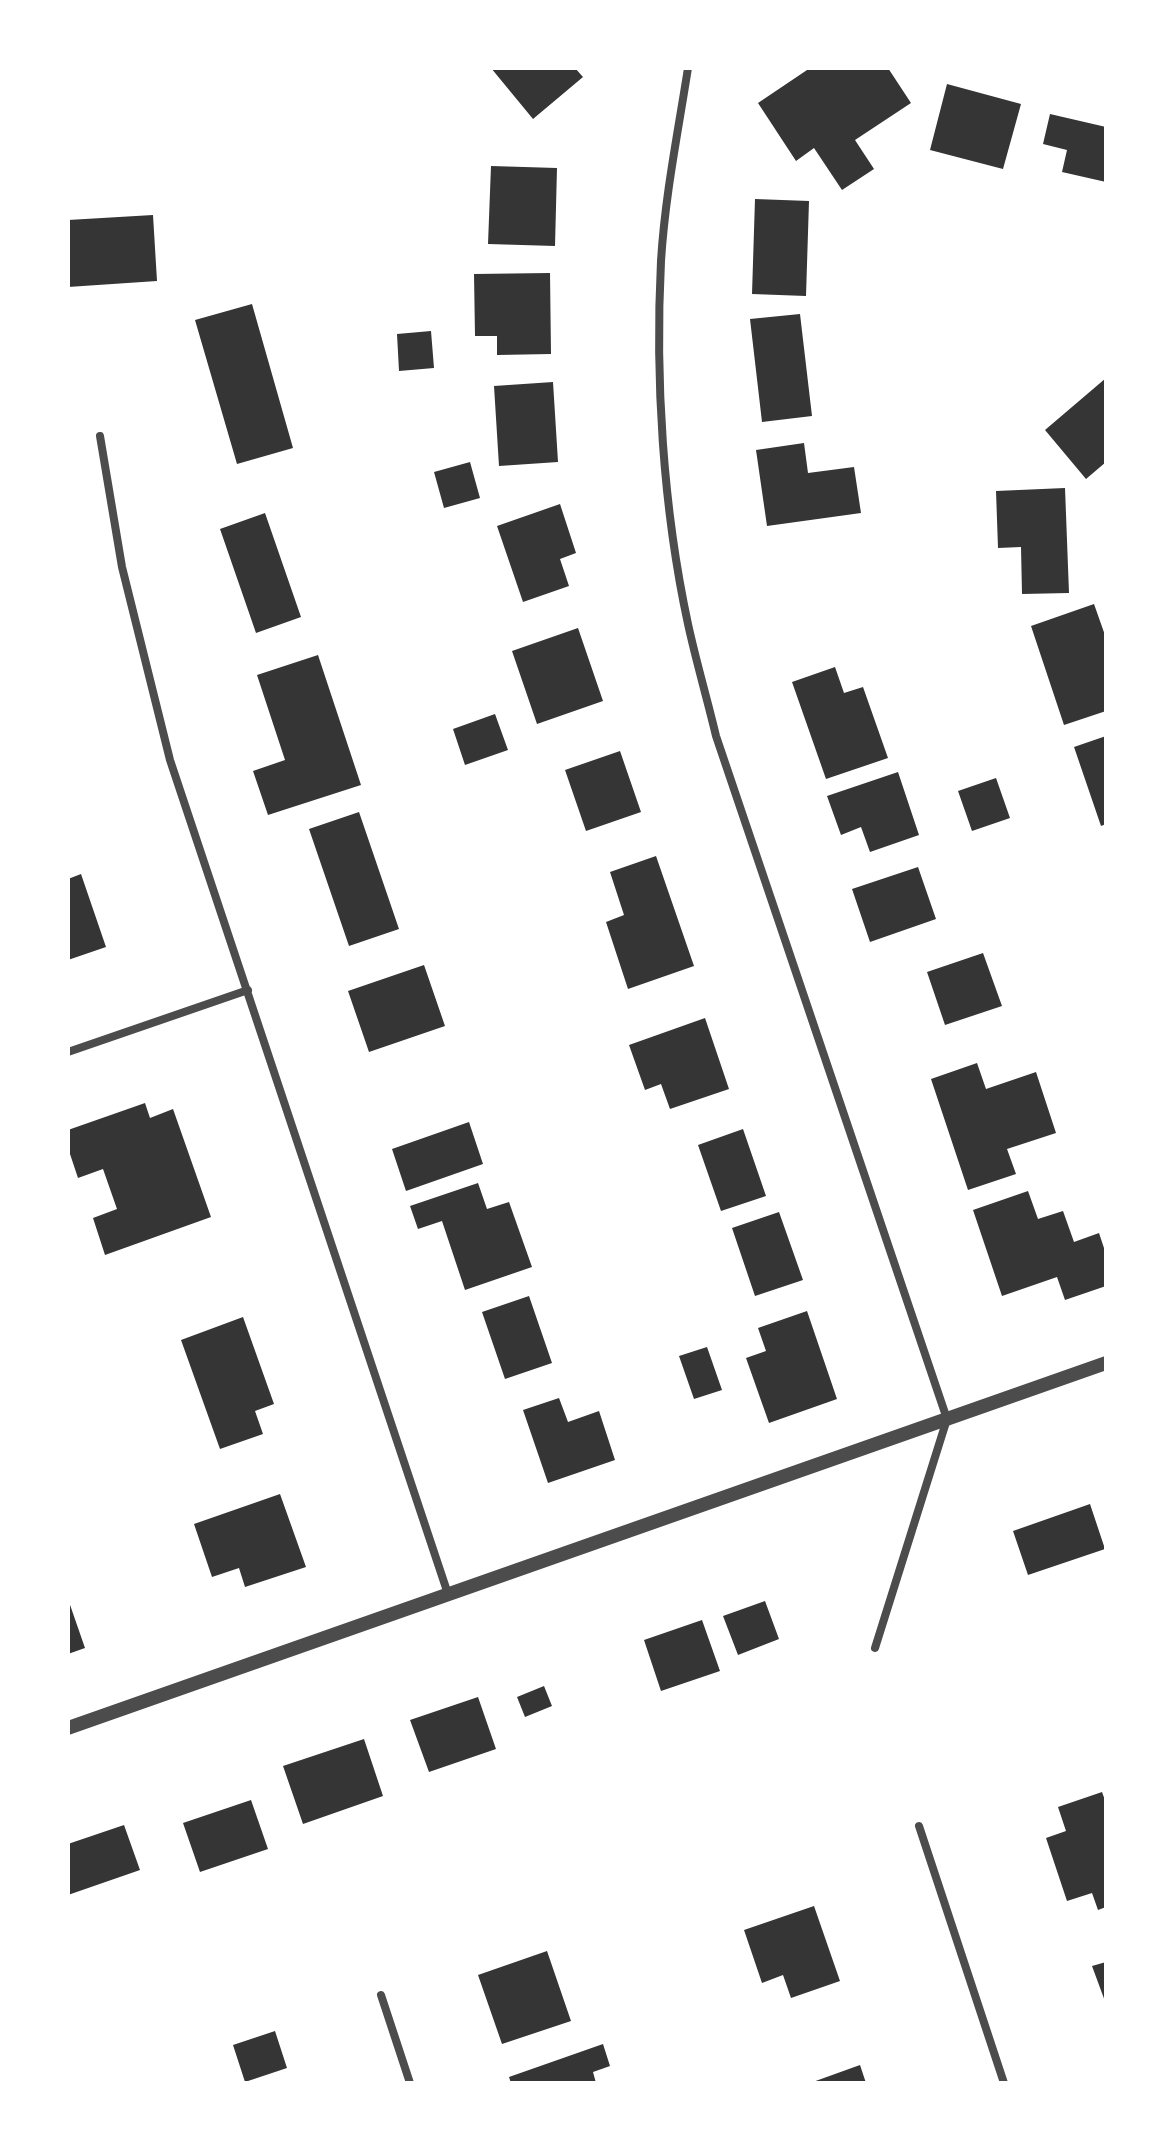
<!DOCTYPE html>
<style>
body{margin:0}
#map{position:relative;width:1174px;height:2151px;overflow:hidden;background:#fff;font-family:Mulish,sans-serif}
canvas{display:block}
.frame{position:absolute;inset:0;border:70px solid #fff;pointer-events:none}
</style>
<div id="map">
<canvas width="1174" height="2151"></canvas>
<div class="frame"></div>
</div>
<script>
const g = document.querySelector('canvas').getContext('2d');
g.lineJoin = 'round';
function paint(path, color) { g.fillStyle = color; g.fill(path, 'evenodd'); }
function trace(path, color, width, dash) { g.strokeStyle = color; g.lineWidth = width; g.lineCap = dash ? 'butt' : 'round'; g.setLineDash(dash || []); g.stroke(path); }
paint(new Path2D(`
 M491,68H575L583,77L533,119Z
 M810,68H888L911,103L855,140L874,169L842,190L814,148L796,161L758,103Z
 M947,84L1021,104L1003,169L930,150Z
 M1050,114L1106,127V182L1062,172L1067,150L1043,144Z
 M491,166L557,168L555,246L488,244Z
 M755,199L809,201L806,296L752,294Z
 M153,215L157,281L68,287V220Z
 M550,273L551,354L497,355V336H475L474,274Z
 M252,304L293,448L237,464L195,320Z
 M800,314L812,416L762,422L750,319Z
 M431,331L434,368L399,371L397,334Z
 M1106,378V462L1086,479L1045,430Z
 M553,382L558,462L499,466L494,386Z
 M804,443L808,473L854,467L861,513L767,526L756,450Z
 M470,462L480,498L444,508L434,472Z
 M1065,488L1069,593L1022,594L1021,547L998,548L996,491Z
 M560,504L576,553L560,559L569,586L523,602L497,526Z
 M265,513L301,617L256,633L220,529Z
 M1094,604L1106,638V711L1064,725L1031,626Z
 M578,628L603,701L537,724L512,651Z
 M318,655L361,785L268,815L253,771L285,760L257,675Z
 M835,667L844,693L863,687L888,758L826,779L792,682Z
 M495,714L508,750L465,765L453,729Z
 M1106,736V824L1101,826L1074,747Z
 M620,751L641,812L586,831L565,770Z
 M898,772L919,835L870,852L861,827L841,835L827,796Z
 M996,778L1010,818L972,831L958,791Z
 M359,812L399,929L349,946L309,829Z
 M656,856L694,966L628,989L606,922L624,915L610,872Z
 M918,867L936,919L870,942L852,889Z
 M81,874L106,947L68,960V879Z
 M983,953L1002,1006L945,1025L927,972Z
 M424,965L445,1026L369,1052L348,991Z
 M705,1018L729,1089L670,1109L661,1084L645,1090L629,1045Z
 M977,1063L986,1089L1036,1072L1056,1133L1007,1149L1016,1174L968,1190L931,1079Z
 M145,1103L150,1118L173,1109L211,1217L105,1255L93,1218L117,1209L103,1169L78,1178L68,1148V1130Z
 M469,1122L483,1164L406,1191L392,1149Z
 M743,1129L766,1196L721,1211L698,1145Z
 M478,1183L487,1209L509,1202L532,1267L465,1290L442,1221L418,1229L410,1206Z
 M1028,1191L1038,1219L1063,1211L1074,1242L1099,1233L1106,1254V1286L1065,1300L1057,1277L1002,1296L973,1210Z
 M779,1212L803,1280L755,1296L732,1228Z
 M529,1296L552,1363L505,1379L482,1312Z
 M807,1311L837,1399L769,1423L746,1358L766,1351L758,1328Z
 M243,1317L274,1404L255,1411L263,1434L220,1449L181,1340Z
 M707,1347L722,1390L694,1399L679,1356Z
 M559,1398L568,1422L599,1411L615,1460L548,1483L523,1410Z
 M280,1494L306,1567L245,1587L239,1568L212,1577L194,1524Z
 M1090,1504L1105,1549L1028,1575L1013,1531Z
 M68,1599L85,1648L68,1654Z
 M765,1601L779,1639L738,1655L723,1616Z
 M702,1620L720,1671L661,1691L644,1640Z
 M544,1686L552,1706L525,1717L517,1697Z
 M478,1697L496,1749L429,1772L410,1720Z
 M364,1739L383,1796L303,1824L283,1766Z
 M1102,1792L1106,1803V1907L1098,1910L1092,1893L1067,1901L1046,1838L1066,1831L1058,1807Z
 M251,1800L268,1849L200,1872L183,1823Z
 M124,1825L140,1870L68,1895V1844Z
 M814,1906L840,1981L791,1998L783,1975L762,1983L744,1930Z
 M547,1951L571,2021L502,2044L478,1975Z
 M1106,1962V2004L1092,1966Z
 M275,2031L287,2068L245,2082L233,2045Z
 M603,2044L610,2066L593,2072L596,2083H511L509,2077Z
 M860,2065L866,2083H810Z`), '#353535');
trace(new Path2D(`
 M688,68C678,132 665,196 661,261C655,378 663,508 688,624C696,661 707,698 716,736L947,1419L875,1648
 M100,436L122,567L170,760L448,1594
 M68,1052L248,990
 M919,1826L1004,2083
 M381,1995L410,2083`), '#4c4c4c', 8);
trace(new Path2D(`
 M68,1728L1106,1363`), '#4c4c4c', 14);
</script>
